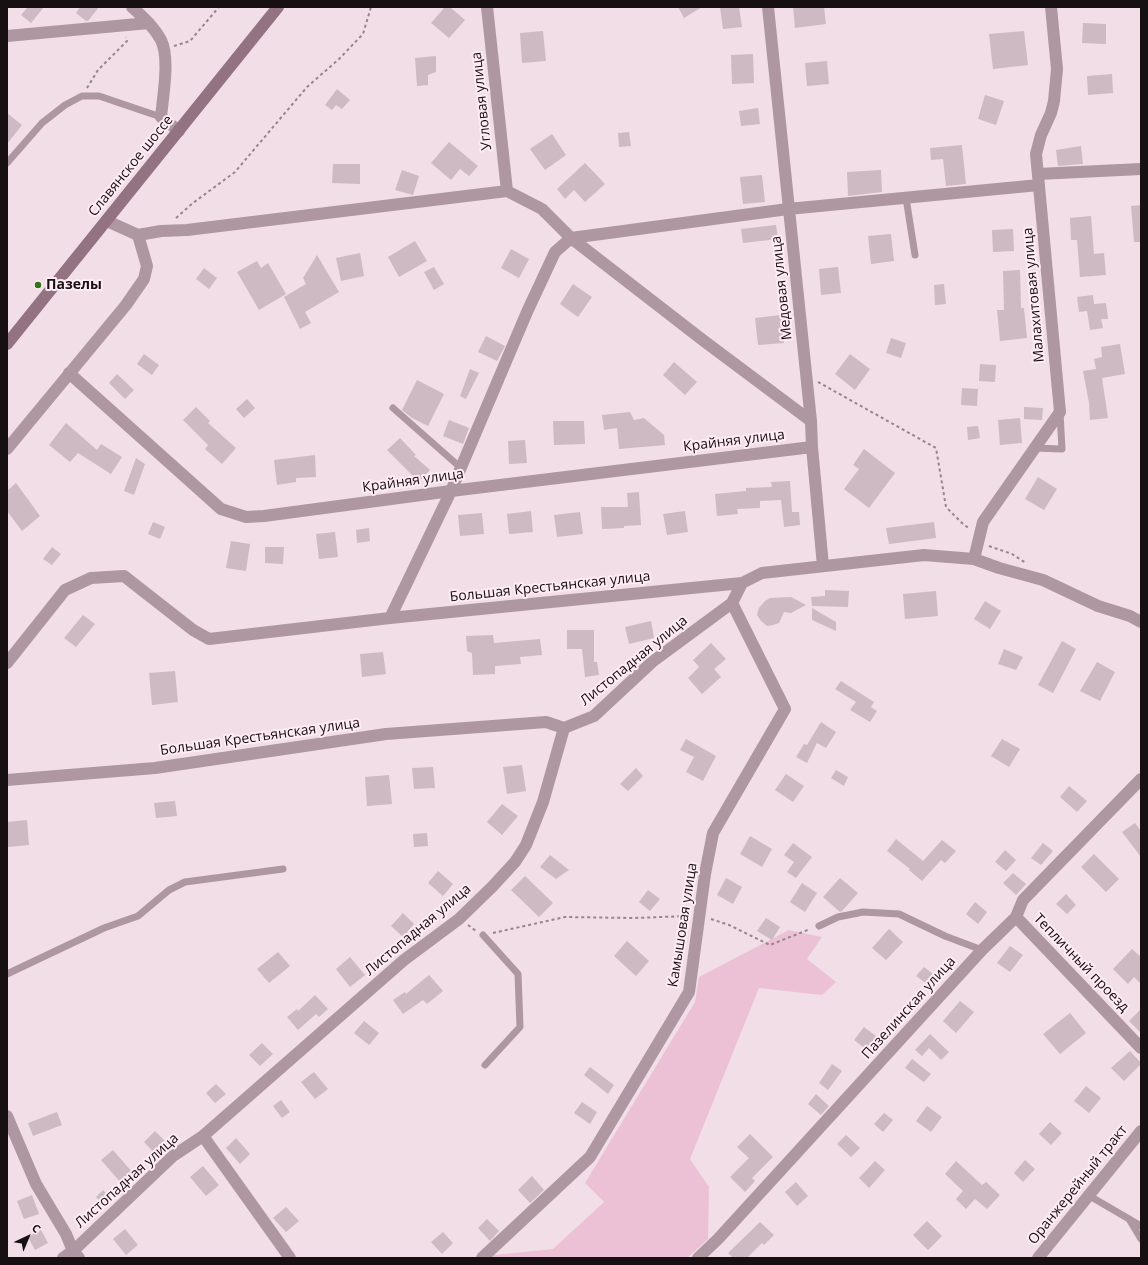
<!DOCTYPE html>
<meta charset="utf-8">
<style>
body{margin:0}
#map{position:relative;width:1148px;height:1265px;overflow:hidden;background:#f1dee6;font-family:"Open Sans",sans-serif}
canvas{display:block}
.frame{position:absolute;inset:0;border:8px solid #171013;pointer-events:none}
.north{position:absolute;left:8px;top:1217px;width:40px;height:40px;-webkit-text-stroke:3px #ffebf4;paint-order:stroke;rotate:44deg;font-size:11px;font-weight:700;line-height:16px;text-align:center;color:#171013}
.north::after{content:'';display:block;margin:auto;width:14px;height:18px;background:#171013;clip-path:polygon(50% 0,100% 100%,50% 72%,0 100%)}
</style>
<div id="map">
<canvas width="1148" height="1265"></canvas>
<div class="frame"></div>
<div class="north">С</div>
</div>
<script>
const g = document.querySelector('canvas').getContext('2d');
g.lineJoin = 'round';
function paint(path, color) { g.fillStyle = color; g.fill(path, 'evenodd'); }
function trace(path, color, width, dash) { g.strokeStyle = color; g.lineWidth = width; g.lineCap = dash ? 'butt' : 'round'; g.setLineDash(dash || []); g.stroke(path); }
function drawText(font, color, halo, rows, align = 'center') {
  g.font = font + ' "Open Sans",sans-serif'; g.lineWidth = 4; g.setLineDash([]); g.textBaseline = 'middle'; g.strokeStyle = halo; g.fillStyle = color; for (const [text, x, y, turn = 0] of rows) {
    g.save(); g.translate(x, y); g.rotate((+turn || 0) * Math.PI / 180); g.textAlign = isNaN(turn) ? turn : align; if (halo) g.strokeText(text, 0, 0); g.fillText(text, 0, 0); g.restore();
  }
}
paint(new Path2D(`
 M789,930L822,937L807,959L836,982L822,995L759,988L690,1159L709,1187L708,1239L687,1258H491L494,1255L553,1249L604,1202L585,1183L695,1002L699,977Z`), '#ecc1d5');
paint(new Path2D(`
 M28,7H44L31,23L21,15Z
 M80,7H99L88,21H86L76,13Z
 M445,7H450L465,20L449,38L431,23Z
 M678,7H702L684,18Z
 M720,7H739L742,27L723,29Z
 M793,7H824L826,24L795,28Z
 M1083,23L1106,24V44L1082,43Z
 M543,31L546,61L522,63L520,33Z
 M1024,31L1028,65L993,69L989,34Z
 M753,54L754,83L732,84L731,55Z
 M436,56V72L428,75V85L417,86L415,58Z
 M827,61L829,84L807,86L805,63Z
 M1112,74L1113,93L1088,95L1087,76Z
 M337,89L350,100L342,109L336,105L332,110L325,105Z
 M985,95L1004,101L996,125L978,119Z
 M758,108L760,124L741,126L739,111Z
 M7,113L22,125L7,144Z
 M629,132L631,146L619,147L618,133Z
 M552,134L566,155L545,170L530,149Z
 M449,142L478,166L469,176L460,169L451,180L431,163Z
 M962,145L966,184L946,186L943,159L931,160L930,148Z
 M1081,146L1083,164L1058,166L1056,150Z
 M585,163L605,184L585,202L574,190L565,199L557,189Z
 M333,164H360V184L332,183Z
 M402,170L419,176L413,195L395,190Z
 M881,170L882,192L848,196L847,172Z
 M762,175L765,202L743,204L740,177Z
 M1141,205V242H1134L1131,206Z
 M1091,216L1094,254L1104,253L1106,275L1080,277L1077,240H1071L1070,218Z
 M776,225L778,239L743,243L741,229Z
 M1013,229L1014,251L993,252L992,230Z
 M891,234L894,261L871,264L868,236Z
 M415,241L427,261L399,277L388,257Z
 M511,249L529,259L519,278L501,268Z
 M360,253L364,276L341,281L336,258Z
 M317,255L339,292L305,312L311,323L300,329L284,297L306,284L303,278Z
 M257,261L261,268L268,263L286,294L259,310L237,272Z
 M434,267L444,284L434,290L424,272Z
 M838,267L841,293L821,295L819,269Z
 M204,268L217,278L209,289L196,279Z
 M1020,270L1021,308H1024L1027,338L1000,341L997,310H1004L1003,271Z
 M573,284L592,297L578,317L560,304Z
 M944,284L946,304L935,305L934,285Z
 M1093,295L1094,304L1106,303L1108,319H1101L1103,328L1090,330L1087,311L1079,312L1077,297Z
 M781,315L784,343L758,345L755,318Z
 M486,336L505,346L497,361L478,352Z
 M891,338L906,343L901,358L886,353Z
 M1120,344L1125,374L1102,378L1108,418L1090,420L1089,403L1083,371L1096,369L1094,359L1102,357L1101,347Z
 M144,354L159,365L152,375L137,364Z
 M850,354L870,369L855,390L835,374Z
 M674,362L697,382L685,395L663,375Z
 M980,364L996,365L995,382L979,381Z
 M470,369L479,373L466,399L460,396Z
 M117,374L134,390L125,399L109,383Z
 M417,380L444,394L428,426L412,418L402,410Z
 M962,388L978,389L977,406L961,405Z
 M247,399L255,408L244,418L236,409Z
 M196,407L210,421L208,423L236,448L222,464L205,449L208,445L183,420Z
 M1024,407L1043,408L1042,420L1024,419Z
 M630,412L634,420L644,418L664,435L665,445L619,449L617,428L604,430L602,415Z
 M1020,418L1022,443L1000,445L998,420Z
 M449,420L469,428L463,444L443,436Z
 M553,421H584L585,444L554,445Z
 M66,423L97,450L101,444L122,457L111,474L78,453L70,462L49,445Z
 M978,426L980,438L968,440L967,427Z
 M400,438L416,455L414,456L430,470L419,482L387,450Z
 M525,440L527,463L509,464L508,441Z
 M864,449L895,473L869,508L844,489L859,469L853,465Z
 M315,455L316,477L296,478V482L277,485L274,460Z
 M136,458L145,464L134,495L124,491Z
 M1038,477L1057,489L1044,510L1025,499Z
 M790,481L792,512H799L800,525L784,527L781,500L760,501V508L737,509L738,514L717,516L715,494L746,491V488L772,487L771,482Z
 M16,483L40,516L22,531L7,511V491Z
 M639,492L641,525L624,526V528L602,529L601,507H628L627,493Z
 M531,511L533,532L509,534L507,514Z
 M685,511L688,532L667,535L663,514Z
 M580,512L583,534L557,537L554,515Z
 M482,513L484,534L460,536L458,515Z
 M153,522L165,527L160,539L148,534Z
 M934,522L936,538L889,544L886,528Z
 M369,528L370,541L357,543L356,530Z
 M335,532L338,557L319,559L316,534Z
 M231,541L250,544L246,571L226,568Z
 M52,547L61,554L52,565L43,559Z
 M265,547H284L283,564L265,563Z
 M825,590L849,591L848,607L812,606L811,597L825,596Z
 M936,591L938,616L905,619L903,594Z
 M791,597L806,605L791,613L784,612L779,623L773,625L767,626L761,621L757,615L759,608L765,601L770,598Z
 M985,601L1001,611L990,629L974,619Z
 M812,608L836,622V631L812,620Z
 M83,615L95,624L76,647L64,638Z
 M651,621L654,638L629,644L625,627Z
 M567,630H594V662H597L599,675L585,677L582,649H567Z
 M493,635L494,643L540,639L542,655L520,657L521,664L495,666V674L473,675L472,653L467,651L466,636Z
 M1062,641L1076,649L1053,693L1038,685Z
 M711,643L726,659L714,669L721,677L702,694L688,678L699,667L693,660Z
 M1004,649L1023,657L1016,670L998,664Z
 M383,652L386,674L362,677L360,654Z
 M1097,662L1115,672L1100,701L1080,691Z
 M175,671L178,702L152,705L149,673Z
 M841,681L874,702L871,707L877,711L870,722L850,710L856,702L835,689Z
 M821,722L836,732L826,748L817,743L807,763L796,757L804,744L807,745Z
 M686,739L716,756L703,781L686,772L694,757L680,750Z
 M1002,739L1020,749L1009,767L991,756Z
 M522,765L526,791L507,794L503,767Z
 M433,767L435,788L414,789L412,768Z
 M636,768L643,776L628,791L620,784Z
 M836,770L848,777L844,786L831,778Z
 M786,774L804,786L793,802L775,790Z
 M389,775L392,804L367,806L365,777Z
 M1069,786L1087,801L1077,812L1060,797Z
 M175,801L177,816L156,818L154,803Z
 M502,804L518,816L502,835L487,822Z
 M27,820L29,845L8,847L7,822Z
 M1135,823L1141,831V857L1122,832Z
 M427,833L428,846L414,847L413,834Z
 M750,836L772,849L762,867L740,854Z
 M896,839L923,861L942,840L956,851L945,863L941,860L922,881L909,870L910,869L887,851Z
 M793,843L812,857L796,878L787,872L794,862L784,855Z
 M1043,843L1053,851L1041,865L1031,858Z
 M1005,850L1016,860L1006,871L995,862Z
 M1094,854L1119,879L1106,892L1081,867Z
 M550,855L569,870L556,879L540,867Z
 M438,871L453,884L443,896L428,883Z
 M1013,873L1026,884L1016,895L1003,883Z
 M525,876L553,903L539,917L511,890Z
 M726,878L742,887L733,904L717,895Z
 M840,878L858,893L842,911L840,912L823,897Z
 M802,883L817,893L805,912L790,902Z
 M648,890L660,899L650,911L639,902Z
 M1066,894L1076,905L1067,914L1056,904Z
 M975,902L987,912L978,924L966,914Z
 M403,913L414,924L403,937L391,926Z
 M766,918L780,927L772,940L757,931Z
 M889,929L903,942L886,960L872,948Z
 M627,941L649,961L636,976L614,956Z
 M1010,946L1023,955L1010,972L997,963Z
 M1132,949L1141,957V984L1134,977L1128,984L1113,969Z
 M278,952L290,966L269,983L257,969Z
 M350,957L365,975L350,987L336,969Z
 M924,967L937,977L930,986L916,976Z
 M429,975L443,991L427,1004L423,1000L403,1014L393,1000L405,992L406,994Z
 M315,995L328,1009L319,1017L316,1014L298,1030L287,1017L297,1009L298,1011Z
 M960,1001L974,1012L956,1033L943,1021Z
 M1141,1009V1033L1129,1021Z
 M1070,1013L1086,1033L1060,1054L1043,1034Z
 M364,1021L379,1033L369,1045L354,1033Z
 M864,1027L881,1040L871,1053L854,1040Z
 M930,1034L949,1052L941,1060L929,1048L922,1056L915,1050Z
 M262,1043L273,1054L260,1066L249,1055Z
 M1130,1051L1141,1063V1064L1124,1081L1111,1068Z
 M912,1059L931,1074L924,1082L905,1068Z
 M832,1064L842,1071L828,1090L819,1083Z
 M590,1067L614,1085L608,1094L584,1075Z
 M314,1072L328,1089L315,1099L301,1082Z
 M216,1084L226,1094L215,1103L206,1093Z
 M1086,1086L1101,1098L1089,1113L1074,1101Z
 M816,1094L829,1106L821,1115L808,1104Z
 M281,1100L290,1112L282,1118L273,1106Z
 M582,1102L597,1112L590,1124L574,1113Z
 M927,1106L942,1117L931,1132L916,1121Z
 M57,1112L62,1125L33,1136L28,1123Z
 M884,1113L893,1120L883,1132L874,1124Z
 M1050,1122L1062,1133L1051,1145L1039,1134Z
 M155,1131L169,1145L157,1156L144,1142Z
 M750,1134L773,1157L752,1178L755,1181L745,1192L730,1177L749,1158L737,1147Z
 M846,1135L860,1148L851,1157L837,1144Z
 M236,1138L250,1154L240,1164L226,1148Z
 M113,1150L133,1173L121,1183L101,1160Z
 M1025,1160L1035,1169L1023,1182L1014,1173Z
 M875,1161L885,1170L869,1188L859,1178Z
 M956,1161L982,1185L986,1182L1000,1195L987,1209L975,1199L966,1209L956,1199L963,1191L945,1174Z
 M203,1166L219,1185L206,1196L190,1177Z
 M532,1176L544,1190L530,1203L518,1190Z
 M796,1182L808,1196L797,1206L785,1192Z
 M103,1190L113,1201L105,1207L96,1197Z
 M32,1195L39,1214L24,1219L17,1201Z
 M286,1207L299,1221L286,1232L273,1218Z
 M487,1219L499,1231L490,1241L478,1228Z
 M927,1221L942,1236L928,1250L913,1235Z
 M760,1222L774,1235L764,1245L762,1243L747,1258H733L728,1253Z
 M125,1229L138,1245L126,1255L113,1239Z
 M41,1230L48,1243L35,1250L28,1237Z
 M443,1232L453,1243L442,1254L431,1242Z`), '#cdbac3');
trace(new Path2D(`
 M174,46L190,41L219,7
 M87,88L98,70L127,41L126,37
 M176,218L193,203L235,172L307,87L339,59L363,34L371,7
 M818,382L936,448L946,507L963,524L970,529
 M989,546L1012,554L1026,563
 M711,919L729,925L770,945L810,929
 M468,925L476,931
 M493,933L565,917L634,918L689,916`), '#94868c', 2, [3, 3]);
trace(new Path2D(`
 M7,163L42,123L65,105L82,96H99L161,117
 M906,198L915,255
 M393,408L461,468
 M1034,448L1062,449L1060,413
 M819,926L838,917L863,912L899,914L945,936L982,950
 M483,935L518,974L520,1027L485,1065
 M7,974L104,928L138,916L169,890L185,882L283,869
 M1088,1195L1141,1226
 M1129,1219L1141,1239`), '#ae97a1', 7);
trace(new Path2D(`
 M132,7C143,17 154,27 161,40C170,58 163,96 161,117L179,131
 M487,7L507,191
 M768,7L811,421L812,447L823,566
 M7,36L149,23
 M1038,174L1141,169
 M107,221L138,235L161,231L187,230L507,191L542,209L571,238L788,209L1039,185
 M69,373L221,509L246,517L264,516L451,491L812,447
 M7,449L126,305L144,279L147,266L138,235
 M974,559L983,522L1060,412L1036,154L1041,135L1051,113L1054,101L1057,69L1051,7
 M390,618L451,491L527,312L555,252L571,238L704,341L811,421
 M7,663L65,590L91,578L124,576L193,630L209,639L390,618L742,583L762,573L924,555L974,559L999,568L1043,580L1098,606L1130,616L1141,622
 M7,780L155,768L386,734L546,722L564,728
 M1016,917L1141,1048
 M7,1116L36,1184L66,1234L73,1251L79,1258
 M203,1136L290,1258
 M63,1258L73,1251L173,1156L203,1136L404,960L459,919L492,887L515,862L526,845L543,802L564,728L594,716L652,662L732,603L742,583
 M482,1258L590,1157L689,992L705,874L713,833L785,709L732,603
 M698,1258L718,1239L982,950L1016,917L1023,900L1141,779`), '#ae97a1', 12);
trace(new Path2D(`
 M1038,1258L1141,1131`), '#ae97a1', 12);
trace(new Path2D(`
 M7,344L278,7`), '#937281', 12);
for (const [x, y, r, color] of [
 [38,285,4,"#317617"]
]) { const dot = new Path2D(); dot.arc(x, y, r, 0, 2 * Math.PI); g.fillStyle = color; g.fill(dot); trace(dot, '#ffebf4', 1.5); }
drawText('14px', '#171013', '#ffebf4', [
 ["Угловая улица",482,101,-96],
 ["Славянское шоссе",131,166,-51],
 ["Медовая улица",782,288,-96],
 ["Малахитовая улица",1034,295,-95],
 ["Крайняя улица",734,441,-7],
 ["Крайняя улица",413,481,-8],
 ["Большая Крестьянская улица",550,587,-6],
 ["Листопадная улица",634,661,-39],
 ["Большая Крестьянская улица",260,737,-8],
 ["Камышовая улица",683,925,-81],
 ["Листопадная улица",418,930,-40],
 ["Тепличный проезд",1081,963,46],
 ["Пазелинская улица",909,1008,-48],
 ["Листопадная улица",127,1181,-42],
 ["Оранжерейный тракт",1078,1185,-51]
]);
drawText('bold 14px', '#171013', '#ffebf4', [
 ["Пазелы",46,285]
], 'left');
</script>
